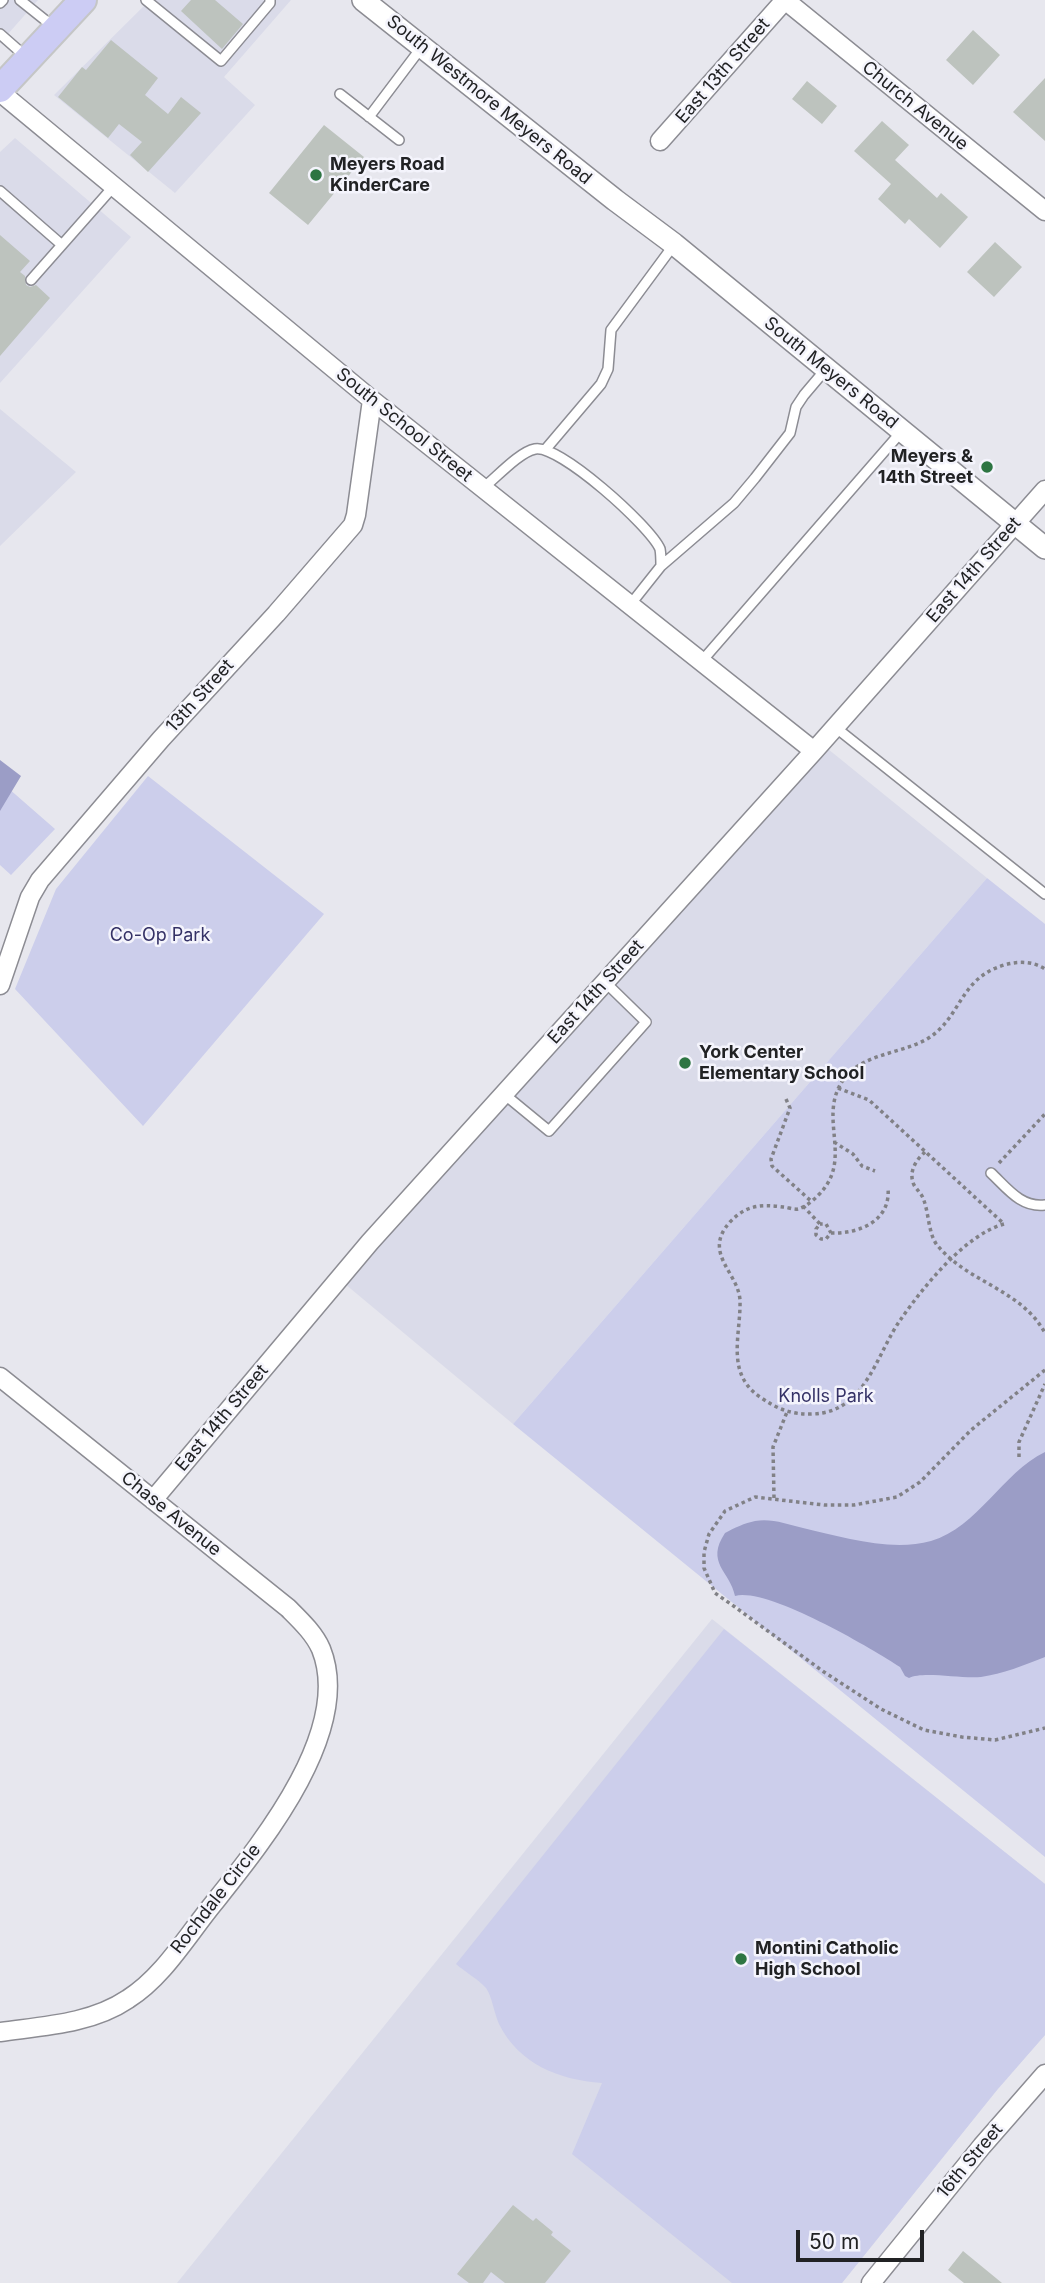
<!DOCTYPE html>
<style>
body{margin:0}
#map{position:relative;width:1045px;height:2283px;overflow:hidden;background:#e7e7ee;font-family:Inter,sans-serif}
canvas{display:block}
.scale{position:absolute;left:796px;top:2230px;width:128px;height:32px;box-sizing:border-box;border:4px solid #212224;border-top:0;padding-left:9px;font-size:21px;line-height:24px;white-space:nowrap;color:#212224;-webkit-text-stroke:5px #f4f4fc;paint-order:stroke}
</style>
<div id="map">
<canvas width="1045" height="2283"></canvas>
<div class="scale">50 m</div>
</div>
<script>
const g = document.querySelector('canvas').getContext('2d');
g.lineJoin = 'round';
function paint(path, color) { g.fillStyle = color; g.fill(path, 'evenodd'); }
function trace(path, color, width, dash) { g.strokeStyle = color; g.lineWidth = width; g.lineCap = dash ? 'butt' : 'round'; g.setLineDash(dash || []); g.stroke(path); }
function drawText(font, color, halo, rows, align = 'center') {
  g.font = font + ' Inter,sans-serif'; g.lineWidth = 5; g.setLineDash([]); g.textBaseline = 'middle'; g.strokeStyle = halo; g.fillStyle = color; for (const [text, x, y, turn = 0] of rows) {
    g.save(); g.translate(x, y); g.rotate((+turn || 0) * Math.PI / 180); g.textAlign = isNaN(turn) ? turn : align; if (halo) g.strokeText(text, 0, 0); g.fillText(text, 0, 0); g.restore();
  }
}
paint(new Path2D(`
 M0,0H38L0,43Z
 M150,0H291L224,77L255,105L175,193L54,95Z
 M15,138L131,237L0,383V152Z
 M0,409L76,472L0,546Z
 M828,749L987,878L513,1424L345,1284Z
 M712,1619L1045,1884V2035L997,2090L842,2283H177Z`), '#dadbe9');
paint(new Path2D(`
 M148,776L324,914L143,1126L15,989L56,889Z
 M0,781L55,829L11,875L0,865Z
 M987,878L1045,924V1857L513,1424Z
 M724,1629L1045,1884V2035L997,2090L842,2283H732L572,2154L602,2083C559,2080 519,2064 499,2024C494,2013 492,1996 486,1988C478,1979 465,1972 456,1964Z`), '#ccceeb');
paint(new Path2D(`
 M0,760L21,776L0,811Z
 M1045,1452V1657C1025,1665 1002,1674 981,1677C961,1679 923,1671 909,1678L905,1676L900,1667C871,1648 767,1587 735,1596C730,1571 705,1563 725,1533C734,1528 745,1523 755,1521C771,1518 787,1524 803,1528C842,1537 891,1552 931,1541C978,1527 1002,1473 1045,1452Z`), '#9b9dc6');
paint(new Path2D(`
 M191,0H215L243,24L222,49L181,11Z
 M973,30L1000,55L973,85L946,60Z
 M111,40L158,78L145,95L168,114L181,97L201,113L148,172L130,155L142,142L119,124L108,138L58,97L82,67L86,70Z
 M1045,78V141L1013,112Z
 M807,81L837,106L822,124L792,99Z
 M882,121L909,145L895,160L937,198L941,193L968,217L940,248L909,219L905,224L878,199L891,184L854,151Z
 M324,125L364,157L308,225L269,193Z
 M0,235L30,261L20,272L25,276L26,285L30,287L36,285L50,298L0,356Z
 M995,242L1022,267L994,297L967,272Z
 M513,2205L533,2221L536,2218L553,2232L551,2235L571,2251L545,2283H505L491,2272L483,2283H469L457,2274Z
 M963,2251L1002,2283H964L948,2270Z`), '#bdc3be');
const service = new Path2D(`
 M20,0L55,28
 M146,0L221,61L270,3V0
 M0,3L3,0
 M0,34L25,56
 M340,94L399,140
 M369,117L421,48
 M0,191L62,245
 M31,280L114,186
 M545,450L601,384L608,369L611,330L673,246
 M483,488C496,478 519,452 535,449C559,444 650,526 660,549C661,554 661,561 661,566L630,605
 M661,566L734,503L755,478L790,433L796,407L804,395L826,369
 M701,662L902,431
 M835,727L1045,894
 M504,1094L549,1131L646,1022L605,982
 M991,1173C1007,1188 1021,1208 1045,1205`);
const minor = new Path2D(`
 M785,0L1045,211
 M0,92L372,400L814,751
 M660,141L785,0
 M0,985L30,897L40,880L161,739L276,614L353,525L356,515L372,400
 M0,1377L288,1608C300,1620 314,1633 321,1649C354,1731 260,1845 213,1904C187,1936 163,1977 128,1999C91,2024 43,2026 0,2032
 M153,1500L370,1242L814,751L1045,490
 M871,2283L982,2146L1045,2074`);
const tertiary = new Path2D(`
 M363,0L615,200L674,244L1045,548`);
const primary = new Path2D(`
 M0,89L83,0`);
trace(service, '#8c8c93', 12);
trace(minor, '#8c8c93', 21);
trace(tertiary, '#8c8c93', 24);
trace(primary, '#c5c6c6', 30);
trace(new Path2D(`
 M838,1088L869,1100L1003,1223
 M786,1099L790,1108L771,1159L772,1166L811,1201
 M834,1142L853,1154L862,1166L875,1171
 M925,1152C916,1160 908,1172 914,1185C917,1190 921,1193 923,1198C929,1212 928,1233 937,1245C968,1283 1021,1289 1045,1333
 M999,1163L1045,1114
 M803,1206L820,1224L816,1229V1235L821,1239H826L831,1233L826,1224H820
 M1004,1224C965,1235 924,1286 901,1319C876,1354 866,1412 813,1414C792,1415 777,1409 760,1397C725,1373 741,1335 740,1300C738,1272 702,1253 730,1222C746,1205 761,1204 783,1207C787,1207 794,1210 798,1209C807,1207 818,1196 823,1190C849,1158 823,1123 838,1089C854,1053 897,1056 927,1039C962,1018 958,979 1004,965C1018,961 1033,961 1045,969
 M831,1233C859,1234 891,1221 888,1188
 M1045,1370L971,1430L920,1482L897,1497L854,1505H824L755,1497L725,1511L709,1534L704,1552V1568L715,1593L735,1607L824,1672L881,1709L924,1730L962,1737L995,1740L1045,1728
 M1019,1457V1442L1045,1384
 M774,1498L773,1447L787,1412`), '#818186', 3.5, [3.5, 3.5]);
trace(service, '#fff', 9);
trace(minor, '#fff', 18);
trace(tertiary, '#fff', 21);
trace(primary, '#ccccf4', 26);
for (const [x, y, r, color] of [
 [316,175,7,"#2d7542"],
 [987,467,7,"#2d7542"],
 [685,1063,7,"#2d7542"],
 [741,1959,7,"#2d7542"]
]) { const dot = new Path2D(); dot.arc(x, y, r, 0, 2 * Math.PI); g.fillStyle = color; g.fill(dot); trace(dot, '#f4f4fc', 2.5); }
drawText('18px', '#212224', '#f4f4fc', [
 ["East 13th Street",723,71,-49],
 ["South Westmore Meyers Road",489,100,39],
 ["Church Avenue",915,106,39],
 ["South Meyers Road",831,373,39],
 ["South School Street",404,425,39],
 ["East 14th Street",974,570,-49],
 ["13th Street",200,696,-48],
 ["East 14th Street",596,992,-48],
 ["East 14th Street",222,1418,-50],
 ["Chase Avenue",171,1514,39],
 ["Rochdale Circle",216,1899,-52],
 ["16th Street",970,2161,-50]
]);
drawText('bold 18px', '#212224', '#f4f4fc', [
 ["Meyers Road",330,165],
 ["KinderCare",330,186],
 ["Meyers &",973,457,"right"],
 ["14th Street",973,478,"right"],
 ["York Center",699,1053],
 ["Elementary School",699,1074],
 ["Montini Catholic",755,1949],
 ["High School",755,1970]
], 'left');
drawText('18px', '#343166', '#f4f4fc', [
 ["Co-Op Park",160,936],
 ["Knolls Park",826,1397]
]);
</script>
